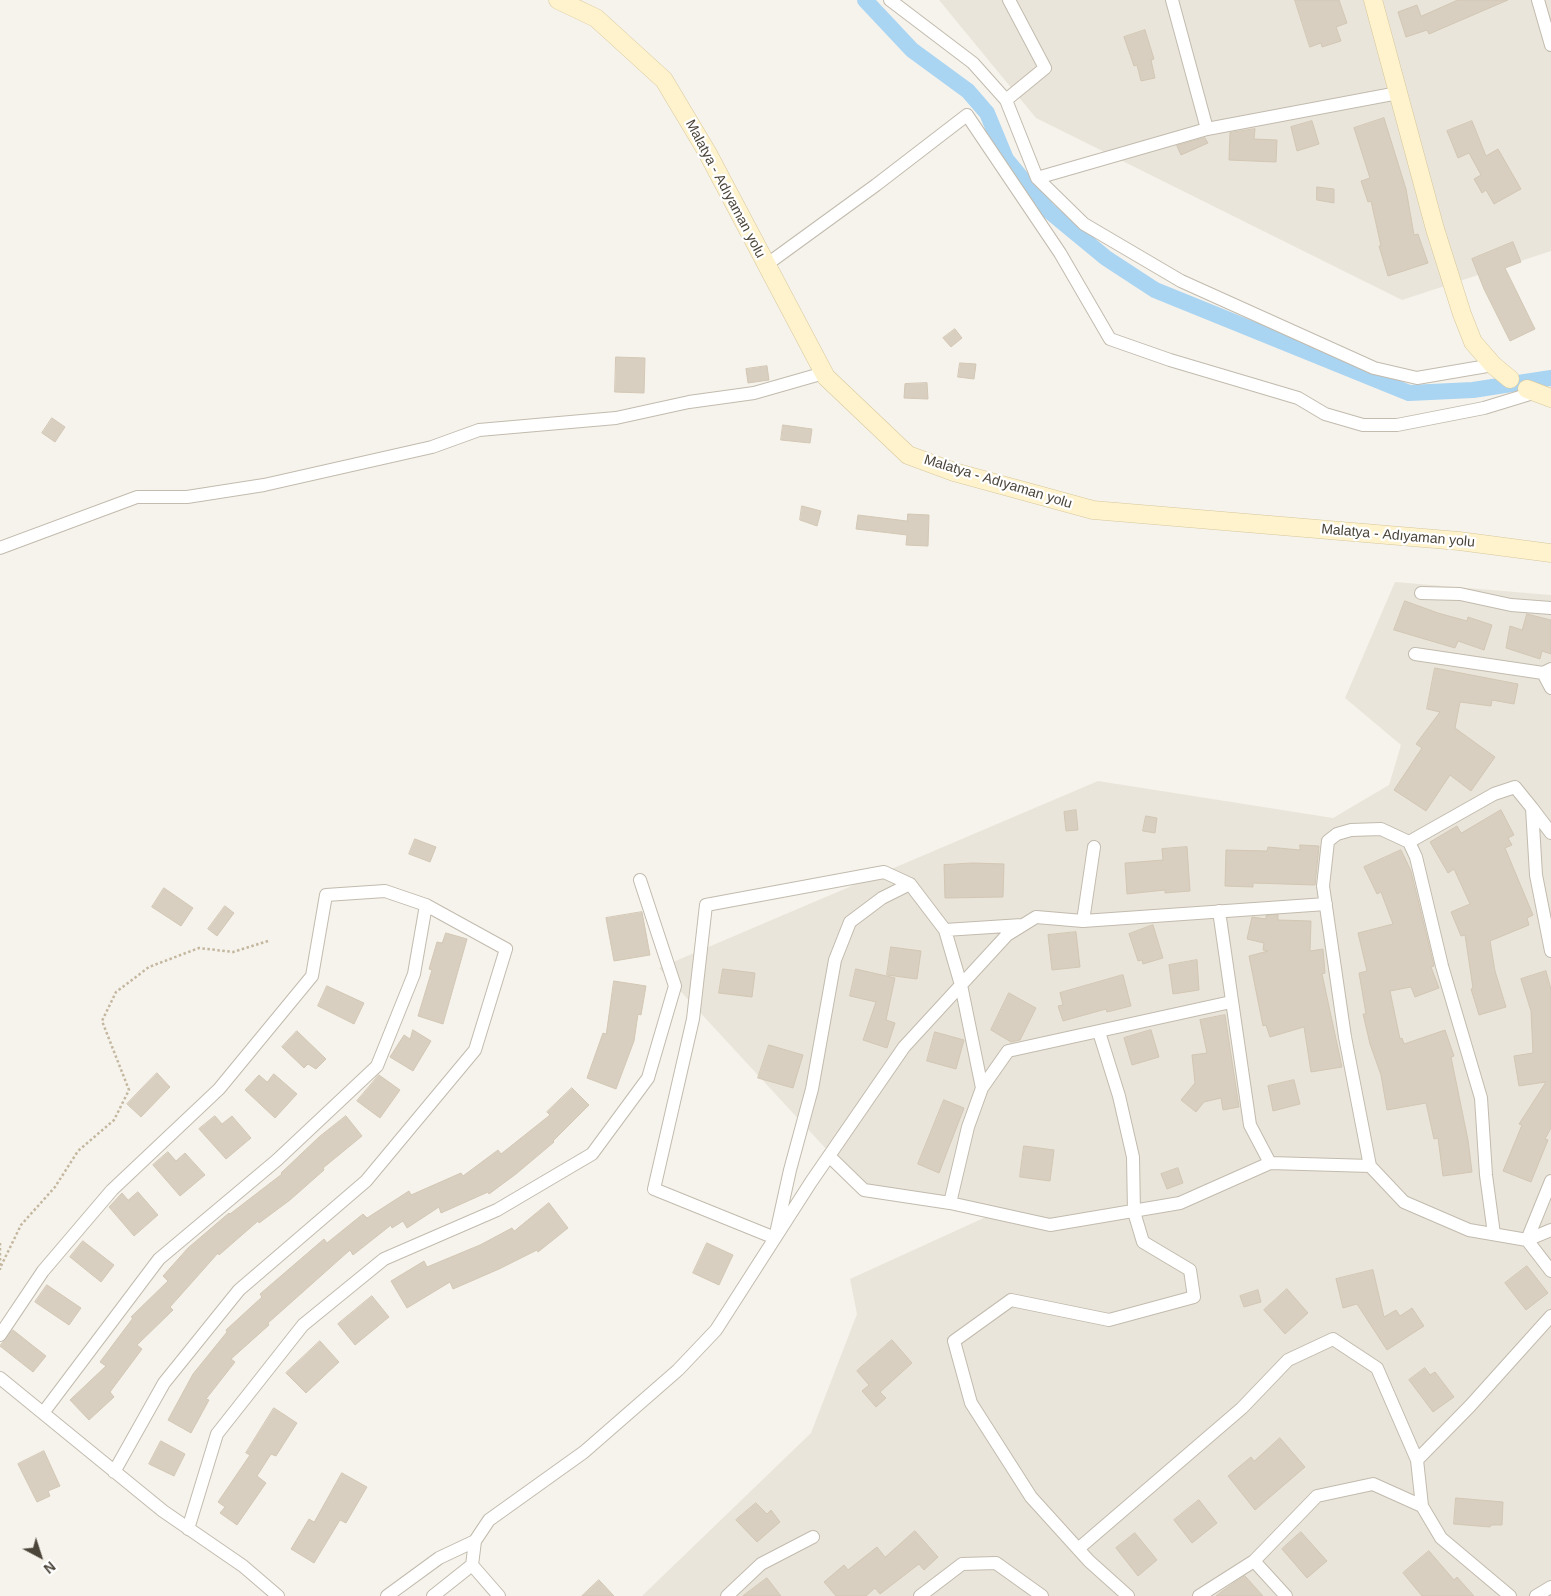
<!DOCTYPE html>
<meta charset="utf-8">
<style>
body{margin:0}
#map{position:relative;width:1551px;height:1596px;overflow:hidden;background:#f6f3ec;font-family:Helvetica,sans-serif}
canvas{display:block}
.north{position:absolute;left:15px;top:1531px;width:50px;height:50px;-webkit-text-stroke:4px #fff;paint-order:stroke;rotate:140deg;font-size:14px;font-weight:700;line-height:20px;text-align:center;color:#4b4439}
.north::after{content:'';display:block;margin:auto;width:18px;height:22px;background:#4b4439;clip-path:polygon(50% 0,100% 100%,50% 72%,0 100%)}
</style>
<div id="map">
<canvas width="1551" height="1596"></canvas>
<div class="north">N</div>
</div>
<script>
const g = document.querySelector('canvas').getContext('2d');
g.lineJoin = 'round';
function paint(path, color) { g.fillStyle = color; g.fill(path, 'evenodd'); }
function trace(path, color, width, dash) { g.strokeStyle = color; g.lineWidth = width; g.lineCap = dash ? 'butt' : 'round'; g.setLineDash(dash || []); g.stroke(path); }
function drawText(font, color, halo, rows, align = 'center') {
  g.font = font + ' Helvetica,sans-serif'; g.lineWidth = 4.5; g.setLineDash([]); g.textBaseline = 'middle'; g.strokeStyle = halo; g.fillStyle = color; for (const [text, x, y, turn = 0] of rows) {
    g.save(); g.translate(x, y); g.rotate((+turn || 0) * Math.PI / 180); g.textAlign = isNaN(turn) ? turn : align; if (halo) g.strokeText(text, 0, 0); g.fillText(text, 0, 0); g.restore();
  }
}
paint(new Path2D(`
 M939,0H1551V251L1402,300L1036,118Z
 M1395,582L1551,595V1596H642L811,1433L857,1314L850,1279L999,1211L864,1190L659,968L1098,781L1333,818L1389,785L1401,745L1345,698Z`), '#eae5da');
trace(new Path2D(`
 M865,0L912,50L968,91L987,113L1006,159L1049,211L1106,258L1155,290L1409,393L1473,390L1551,378`), '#a9d4f2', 16);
const building = new Path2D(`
 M1295,0H1339L1347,23L1336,27L1341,41L1322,47L1321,43L1310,47Z
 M1458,0H1508L1429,34L1427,30L1406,37L1398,12L1417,5L1421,16Z
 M1145,30L1154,59L1151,60L1155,78L1141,81L1137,65L1134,66L1124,37Z
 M1384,118L1406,189L1414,235L1418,234L1428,263L1388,276L1379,246H1381L1371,201L1368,202L1361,181L1370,178L1354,128Z
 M1312,121L1319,144L1297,151L1291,127Z
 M1472,121L1486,156L1498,149L1521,189L1494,204L1486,190L1482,193L1474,179L1481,175L1469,153L1458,158L1447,131Z
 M1255,129L1254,139L1277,140L1276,162L1229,160L1230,133Z
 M1205,138L1208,143L1181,155L1177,146Z
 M1317,187L1334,189V203L1317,200Z
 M1513,242L1521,262L1505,268L1535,329L1510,341L1484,289L1472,259Z
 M955,329L962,338L951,347L943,338Z
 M616,357L645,358L644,393L615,392Z
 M960,363L976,364L974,379L958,377Z
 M767,366L769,380L748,383L746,369Z
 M927,383L928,399L904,398L905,384Z
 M52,418L65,427L55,442L42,433Z
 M783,425L812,429L810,443L781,440Z
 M802,506L821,511L817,526L800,520Z
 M908,514L929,515L928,546L906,545L907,535L856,529L858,515L907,521Z
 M1405,601L1438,613L1467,621L1468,617L1492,625L1484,650L1458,641L1455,648L1394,630Z
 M1527,614L1551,620V654L1542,651L1540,659L1506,648L1510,626L1522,630Z
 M1435,668L1518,684L1514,704L1492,700L1491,706L1460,702L1455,728L1495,757L1471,791L1450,775L1426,811L1394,790L1422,748L1416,744L1440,712L1427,709Z
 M1076,810L1078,830L1066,831L1064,812Z
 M1501,810L1514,835L1508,838L1512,845L1505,848L1533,915L1527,918L1529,925L1490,941L1495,971L1506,1007L1479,1015L1471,989L1473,988L1465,935L1461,936L1451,912L1470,904L1454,869L1448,873L1430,842L1457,826L1461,833Z
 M1146,816L1157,818L1155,833L1143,831Z
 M415,839L436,847L430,862L409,854Z
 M1300,845L1319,846L1315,885L1253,883V887L1225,886L1226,850L1267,851L1268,847L1300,850Z
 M1187,847L1190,891L1165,893V890L1127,894L1125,863L1163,860L1162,849Z
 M1401,850L1411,871L1434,966L1431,967L1439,988L1415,997L1411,987L1390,991L1400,1039L1402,1038L1404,1044L1445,1030L1454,1056L1451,1057L1468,1140L1472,1172L1443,1176L1438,1138L1434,1139L1426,1103L1387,1110L1381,1075L1370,1044L1363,1014H1366L1359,973L1367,971L1358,933L1393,924L1381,892L1377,894L1364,867Z
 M973,863L1004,864L1003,897L945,898L944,865Z
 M164,888L193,908L181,926L152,907Z
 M225,906L234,913L217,936L208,929Z
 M642,912L650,955L614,961L606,918Z
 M1278,915V920L1311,921L1310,951L1323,949L1325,973L1322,974L1342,1067L1311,1072L1304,1027L1270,1037L1266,1025L1263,1026L1249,956L1268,951L1263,950L1264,943L1247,939L1252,917L1266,919V916Z
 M1153,925L1163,958L1143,964L1142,960L1138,961L1129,934Z
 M1076,932L1080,967L1052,970L1048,935Z
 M446,933L467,939L443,1024L418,1016L432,970L429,969L437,942L442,943Z
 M891,947L921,951L917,979L887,975Z
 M1197,960L1199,990L1173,994L1169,965Z
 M723,969L755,973L752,997L719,993Z
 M856,969L895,978L886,1020L895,1023L887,1048L863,1040L876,1002L850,996Z
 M1546,971L1551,989V1128L1545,1139L1548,1140L1531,1182L1503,1171L1522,1125L1519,1124L1546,1082L1519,1086L1514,1056L1533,1053L1531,1011L1521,979Z
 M1123,975L1131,1006L1107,1012L1106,1009L1063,1021L1058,1006L1063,1005L1060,993Z
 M614,981L646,986L641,1015L638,1014L634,1041L616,1089L587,1078L603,1033L606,1034Z
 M327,986L364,1003L354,1024L318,1006Z
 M1009,993L1036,1008L1020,1040L1011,1042L991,1030Z
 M1225,1015L1239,1107L1223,1110L1221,1098L1204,1102L1196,1112L1181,1100L1195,1083L1192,1055L1207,1053L1200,1020Z
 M413,1030L431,1041L413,1071L390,1057L404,1035L410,1039Z
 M1151,1030L1159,1057L1132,1065L1124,1038Z
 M297,1031L326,1059L316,1069L308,1064L304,1068L282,1047Z
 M935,1032L964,1040L956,1069L927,1061Z
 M769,1045L803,1055L793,1088L758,1078Z
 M157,1073L170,1087L141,1117L127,1104Z
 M274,1074L297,1094L275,1118L245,1090L259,1075L267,1082Z
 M379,1075L400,1090L380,1118L357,1101Z
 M1294,1080L1300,1104L1273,1111L1268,1086Z
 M572,1088L589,1105L553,1141L554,1142L516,1174L489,1194L488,1192L441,1213L439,1207L407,1228L403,1221L392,1228L391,1225L353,1255L350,1250L268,1323L269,1325L231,1359L235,1362L206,1399L209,1400L191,1433L168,1420L193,1374L227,1332L226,1330L262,1297L260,1294L324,1239L327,1243L363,1214L367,1218L409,1191L411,1195L461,1173L463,1176L498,1150L501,1154L550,1115L547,1112Z
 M944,1100L964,1108L939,1173L918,1164Z
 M215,1116L222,1124L232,1116L251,1138L226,1159L199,1129Z
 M346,1116L362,1136L323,1168L324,1170L290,1200L259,1223L258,1221L219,1255L218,1253L170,1307L173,1310L137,1345L142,1349L110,1392L114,1397L89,1420L70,1400L106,1366L100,1362L133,1318L131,1317L168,1281L163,1276L188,1248L229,1213L230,1214L282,1174L281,1173L319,1137Z
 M1024,1146L1054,1150L1050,1181L1020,1177Z
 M168,1152L176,1161L185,1153L205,1175L180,1196L153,1165Z
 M1178,1168L1183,1183L1167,1189L1161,1174Z
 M138,1192L158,1215L134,1236L109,1207L122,1193L128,1200Z
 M549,1203L568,1228L538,1252L537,1250L499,1269L453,1289L450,1282L407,1308L391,1281L424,1261L427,1267L480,1245L512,1228L514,1231Z
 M83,1241L114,1265L101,1282L70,1257Z
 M707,1243L733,1255L719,1285L693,1273Z
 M1527,1266L1548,1293L1526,1310L1505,1283Z
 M1373,1270L1384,1317L1396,1310L1400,1316L1412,1308L1424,1326L1387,1350L1357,1304L1343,1308L1336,1279Z
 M47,1285L81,1308L69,1325L35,1302Z
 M1287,1289L1308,1313L1285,1334L1264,1310Z
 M1258,1290L1261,1302L1244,1307L1240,1296Z
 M372,1296L389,1317L355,1345L338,1324Z
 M13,1330L46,1356L33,1372L0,1346Z
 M892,1340L912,1363L880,1392L886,1398L876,1407L862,1391L869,1385L857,1371Z
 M320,1341L339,1362L306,1393L286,1373Z
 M1425,1368L1430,1375L1435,1372L1454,1397L1433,1412L1409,1380Z
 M274,1408L297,1423L276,1456L271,1454L257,1476L266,1483L237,1525L220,1513L225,1507L218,1502L250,1455L246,1453Z
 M1280,1438L1305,1467L1255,1510L1228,1476L1251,1457L1254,1461Z
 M161,1441L185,1454L174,1476L149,1464Z
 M44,1451L60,1486L48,1491L50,1496L37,1502L18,1464Z
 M342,1473L367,1487L346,1523L340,1520L314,1563L291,1549L309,1519L314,1522Z
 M1456,1498L1503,1502L1502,1525H1491L1490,1527L1454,1524Z
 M1199,1500L1217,1523L1192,1543L1174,1520Z
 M756,1503L767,1514L771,1510L780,1522L757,1542L736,1520Z
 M915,1531L938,1557L924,1570L919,1564L880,1594L875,1588L866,1596H836L824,1582L844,1565L848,1570L877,1547L885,1557Z
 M1301,1532L1327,1561L1307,1578L1282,1549Z
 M1135,1533L1157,1560L1138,1576L1116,1548Z
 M1429,1551L1454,1580L1457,1577L1474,1596H1422L1403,1573Z
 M1245,1576L1263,1596H1216L1221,1592Z
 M767,1578L781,1596H743Z
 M599,1580L614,1596H582Z`);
paint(building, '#d8cfc1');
trace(building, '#d3c7b4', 1);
const minor = new Path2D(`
 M890,0L973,63L1006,100L1037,178L1084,224L1181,281L1374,368L1417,378L1493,365
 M1172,0L1207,129
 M1538,0L1551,45
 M1006,100L1045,68L1009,0
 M1037,178L1207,129L1398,93
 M766,265L876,185L967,115L1060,253L1110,339L1170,360L1298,398L1325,414L1363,425H1397L1484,408L1533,393
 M0,548L137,497H187L264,485L432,447L479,430L616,418L689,402L754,393L824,373
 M1421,593L1460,594L1511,605L1551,608
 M1415,654L1543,673L1551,669
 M1543,673L1551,688
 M1551,833L1532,808L1536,875L1551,951
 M1409,842L1494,794L1515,787L1532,808
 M1094,847L1083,921L1326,904
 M910,884L882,898L850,922L835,960L812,1089L790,1170L775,1238L654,1189L693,1019L706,905L884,872L910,884L945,930L961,985L982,1088
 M945,930L1022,925
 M1099,1032L1119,1096L1133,1157L1134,1212L1143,1242L1190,1270L1194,1297L1109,1320L1011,1300L954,1341L971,1403L1031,1497L1089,1561L1128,1596
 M829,1156L864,1190L950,1203L1050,1225L1180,1203L1270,1163L1250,1125L1219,911
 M1270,1163L1370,1166
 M950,1203L968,1127L982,1088L1008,1051L1231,1002
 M1494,1234L1486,1175L1481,1098L1442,966L1416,857L1409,842L1381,829L1351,830L1337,834L1328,841L1323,886L1345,1037L1370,1166L1404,1202L1469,1230L1527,1240L1551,1271
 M1527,1240L1551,1181
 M1527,1240L1551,1230
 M0,1335L43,1271L112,1190L219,1089L312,976L326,895L385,891L426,905L414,974L377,1066L277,1160L159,1259L43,1413
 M0,1378L163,1511L243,1566L278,1596
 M114,1472L164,1383L239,1290L366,1181L475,1050L506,949L426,905
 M188,1529L217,1434L303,1325L384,1259L497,1210L592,1154L648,1078L675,986L640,880
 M1078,1549L1242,1408L1288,1360L1333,1339L1377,1368L1417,1460
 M1254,1561L1286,1596
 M472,1565L475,1541L489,1520L584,1452L678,1370L716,1330L811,1182L904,1047L1007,935L1036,917L1083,921
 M387,1596L439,1558L475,1541
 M433,1596L472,1565L499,1596
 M727,1596L761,1564L813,1537
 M920,1596L962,1564L996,1563L1042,1596
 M1199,1596L1254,1561L1317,1496L1373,1484L1422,1506
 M1510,1596L1441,1538L1422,1506L1417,1460L1470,1406L1551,1316
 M1536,1596L1551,1587`);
const secondary = new Path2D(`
 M558,0L596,18L664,80L707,152L826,377L908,455L954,472L1093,510L1459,541L1551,553
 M1373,0L1435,229L1462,314L1473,342L1493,365L1510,379
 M1527,389L1551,398`);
trace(minor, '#c2bbae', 14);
trace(secondary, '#d6c79b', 19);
trace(new Path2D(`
 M0,1243V1270
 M1,1266L21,1225L55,1187L78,1151L114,1120L129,1090L102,1021L116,992L149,967L199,948L233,952L268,941`), '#c4b79f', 2.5, [2.5, 2.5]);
trace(minor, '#fff', 12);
trace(secondary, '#fff3cd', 18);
drawText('14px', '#4b4439', '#fff', [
 ["Malatya - Adıyaman yolu",725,189,62],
 ["Malatya - Adıyaman yolu",998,482,17],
 ["Malatya - Adıyaman yolu",1398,536,5]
]);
</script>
